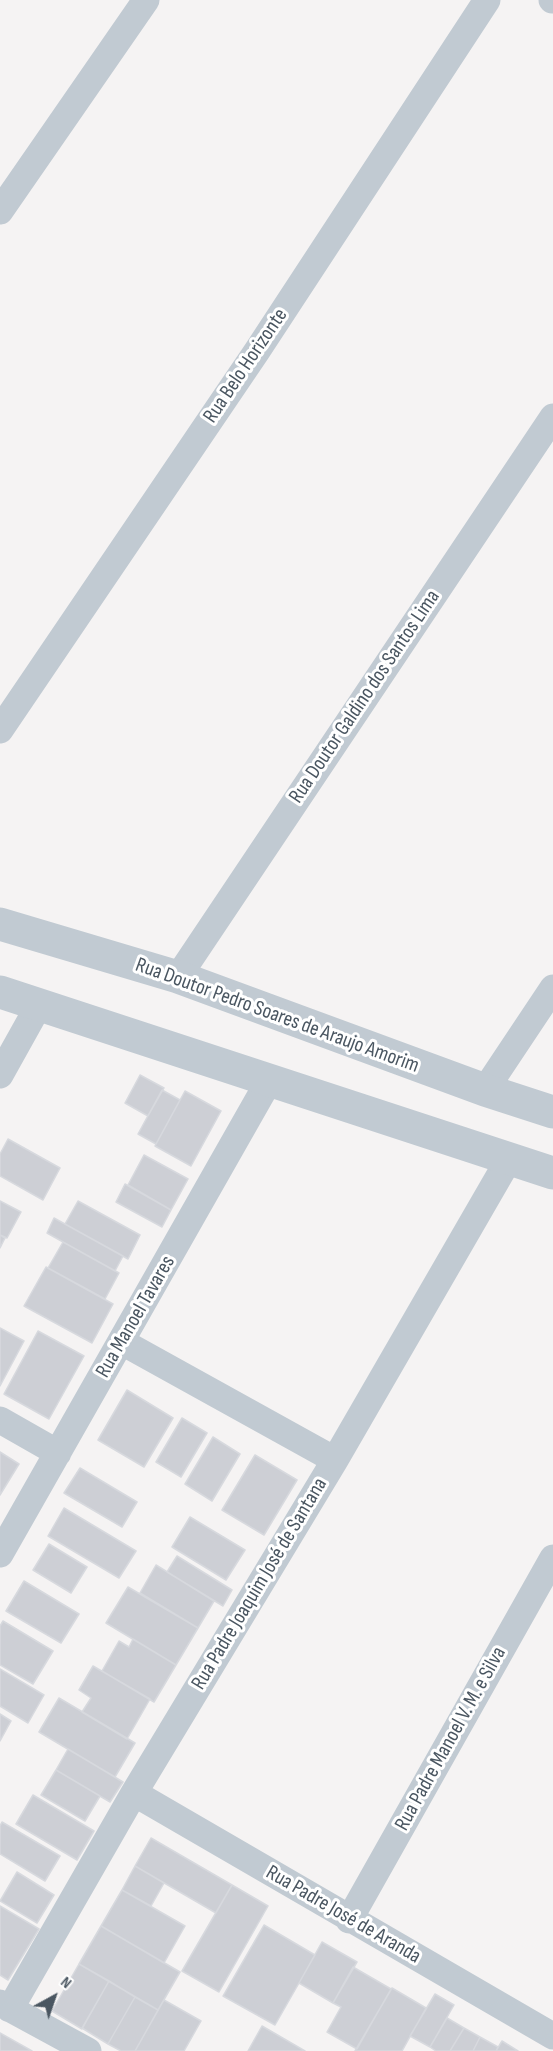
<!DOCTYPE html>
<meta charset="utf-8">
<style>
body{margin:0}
#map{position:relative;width:553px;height:2051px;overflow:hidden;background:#f5f3f3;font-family:"Sofia Sans Condensed",sans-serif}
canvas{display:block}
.north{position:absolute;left:24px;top:1967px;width:60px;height:60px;-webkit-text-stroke:4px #fff;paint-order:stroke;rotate:40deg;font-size:16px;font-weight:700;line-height:24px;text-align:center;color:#4a5661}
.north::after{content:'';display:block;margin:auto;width:21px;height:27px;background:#4a5661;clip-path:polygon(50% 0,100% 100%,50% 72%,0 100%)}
</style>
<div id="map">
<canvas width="553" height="2051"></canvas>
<div class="north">N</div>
</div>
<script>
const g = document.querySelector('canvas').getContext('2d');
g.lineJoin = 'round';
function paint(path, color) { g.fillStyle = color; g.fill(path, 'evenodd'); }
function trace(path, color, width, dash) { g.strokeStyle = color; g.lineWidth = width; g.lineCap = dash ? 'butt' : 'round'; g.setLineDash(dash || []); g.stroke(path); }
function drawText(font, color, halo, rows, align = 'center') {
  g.font = font + ' "Sofia Sans Condensed",sans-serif'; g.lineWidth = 6; g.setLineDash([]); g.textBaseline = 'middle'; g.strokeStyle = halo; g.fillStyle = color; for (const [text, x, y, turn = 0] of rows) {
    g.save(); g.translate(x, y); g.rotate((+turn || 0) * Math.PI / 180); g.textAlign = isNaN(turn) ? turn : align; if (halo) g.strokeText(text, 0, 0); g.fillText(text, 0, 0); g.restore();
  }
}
const building = new Path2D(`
 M140,1075L164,1088L148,1116L125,1103Z
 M162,1090L180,1100L156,1144L138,1134Z
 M185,1091L221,1111L191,1166L155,1146Z
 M8,1139L60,1168L43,1200L0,1176V1154Z
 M144,1155L188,1179L171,1210L128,1185Z
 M125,1184L171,1210L162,1227L116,1202Z
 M0,1201L21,1212L7,1238L0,1235Z
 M78,1201L140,1235L128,1259L65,1224Z
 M54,1218L123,1256L115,1271L47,1233Z
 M0,1235L5,1238L0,1248Z
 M63,1242L119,1273L105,1299L48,1268Z
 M46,1267L113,1304L92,1343L24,1306Z
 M0,1328L24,1341L0,1386Z
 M38,1331L84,1356L49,1419L4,1394Z
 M127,1390L173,1418L144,1467L98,1440Z
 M182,1418L207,1433L181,1477L156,1462Z
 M213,1437L240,1454L212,1501L185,1484Z
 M0,1452L19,1464L0,1495Z
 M255,1455L297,1480L264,1535L222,1510Z
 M80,1468L137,1502L122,1527L64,1493Z
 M64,1508L136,1551L119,1578L48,1536Z
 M190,1517L245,1550L226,1580L172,1547Z
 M49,1544L87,1567L71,1593L33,1570Z
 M177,1556L232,1590L223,1606L167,1572Z
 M156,1565L214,1601L198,1628L140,1593Z
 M24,1581L79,1614L61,1643L6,1611Z
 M128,1587L198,1628L176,1665L106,1623Z
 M3,1621L53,1651L33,1684L0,1665V1626Z
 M133,1639L176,1665L154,1702L102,1671L119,1641L129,1647Z
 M93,1666L150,1699L127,1739L82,1712L91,1698L79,1690Z
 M0,1669L44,1695L28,1723L0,1706Z
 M59,1698L135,1743L115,1777L39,1732Z
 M0,1714L11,1721L0,1741Z
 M68,1749L123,1782L110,1802L56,1770Z
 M56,1770L100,1796L85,1821L41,1795Z
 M33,1795L94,1831L77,1860L16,1824Z
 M2,1822L60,1856L45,1881L0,1854V1826Z
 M151,1838L232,1885L216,1913L135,1866Z
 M135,1866L164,1883L151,1906L122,1890Z
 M17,1872L54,1895L37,1923L0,1901Z
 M232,1885L268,1906L219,1992L182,1971Z
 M122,1890L185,1926L164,1963L101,1926Z
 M0,1906L39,1929L8,1980L0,1975Z
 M264,1925L315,1955L275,2025L223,1996Z
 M101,1926L180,1972L158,2010L79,1964Z
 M322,1942L357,1962L333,2003L299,1983Z
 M79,1964L109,1981L82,2029L52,2011Z
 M353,1967L391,1989L357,2049L327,2032L341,2007L333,2003Z
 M109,1981L135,1997L108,2044L82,2028Z
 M392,1988L426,2008L402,2051H355Z
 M435,1994L454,2005L430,2047L410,2036Z
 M135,1997L158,2010L135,2051H121L108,2044Z
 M164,2000L201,2021L184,2051H135Z
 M447,2018L464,2028L450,2051H436L430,2047Z
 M262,2026L305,2051H248Z
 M464,2028L480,2037L473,2051H450Z
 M0,2033L32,2051H0Z
 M480,2037L498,2047L496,2051H473Z
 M502,2041L518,2051H496Z`);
paint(building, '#cdcfd5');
trace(building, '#d7d9de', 1.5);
trace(new Path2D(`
 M552,0H553
 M0,211L146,0
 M0,730L257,351L487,0
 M178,977L553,417
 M0,1075L39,1005
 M485,1090L553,988
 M122,1342L335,1460
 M0,1420L58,1453
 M0,1554L270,1079
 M134,1793L553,2036
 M349,1920L553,1558
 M0,2003L88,2051
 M10,2009L134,1793L335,1460L509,1159`), '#c1cad2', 27);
trace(new Path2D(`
 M0,924L178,977L485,1090L553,1112
 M0,992L553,1173`), '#c1cad2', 33);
drawText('21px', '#4a5661', '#fff', [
 ["Rua Belo Horizonte",246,366,-56],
 ["Rua Doutor Galdino dos Santos Lima",365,697,-56],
 ["Rua Doutor Pedro Soares de Araujo Amorim",277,1016,20],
 ["Rua Manoel Tavares",136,1317,-60],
 ["Rua Padre Joaquim José de Santana",260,1584,-59],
 ["Rua Padre Manoel V. M. e Silva",451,1739,-61],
 ["Rua Padre José de Aranda",343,1915,30]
]);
</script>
